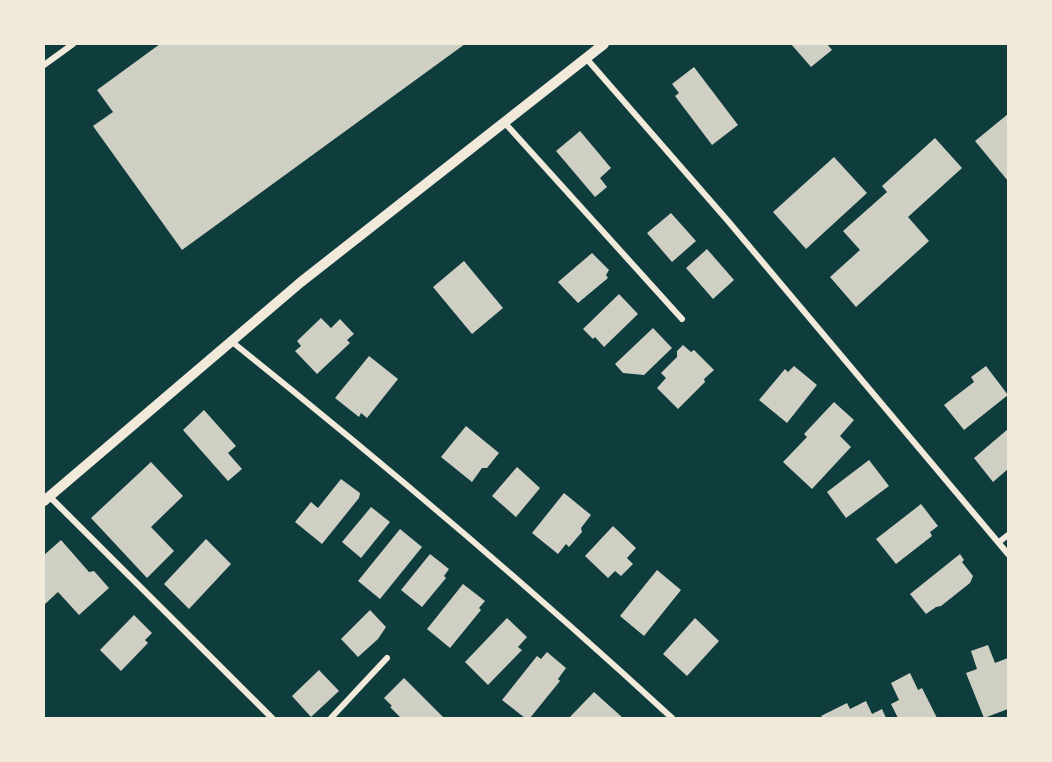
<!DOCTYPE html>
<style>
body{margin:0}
#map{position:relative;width:1052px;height:762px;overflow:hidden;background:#0f3d3e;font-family:"Fira Sans Condensed",sans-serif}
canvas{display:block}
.frame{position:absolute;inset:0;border:45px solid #f1e9da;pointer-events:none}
</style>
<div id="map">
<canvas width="1052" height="762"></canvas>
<div class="frame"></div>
</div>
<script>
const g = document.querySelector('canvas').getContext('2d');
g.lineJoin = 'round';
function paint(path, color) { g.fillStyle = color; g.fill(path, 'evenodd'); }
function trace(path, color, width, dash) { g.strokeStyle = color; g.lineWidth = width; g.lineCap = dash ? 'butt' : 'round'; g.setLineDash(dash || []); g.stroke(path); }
paint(new Path2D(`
 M160,44H465L182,250L93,126L113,112L97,90Z
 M791,44H827L832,50L811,67Z
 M694,67L738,125L712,145L675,96L679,93L672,84Z
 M1008,114V181L975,141Z
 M580,131L611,168L600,178L607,187L595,197L556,151Z
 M935,138L962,168L908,217L929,241L856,307L830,277L860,250L843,231L887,192L882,186Z
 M834,157L867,193L806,249L773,212Z
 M671,213L696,241L672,262L647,233Z
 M707,249L734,280L713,299L686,268Z
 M592,253L609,270L606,275L608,278L578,303L558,282Z
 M464,261L503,308L472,334L433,287Z
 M619,294L638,314L604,347L595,337L593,339L583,329Z
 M321,318L331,328L340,319L354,334L347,340L350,343L317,374L295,351L301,346L297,341Z
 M653,328L672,348L644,375L623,373L615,364Z
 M683,345L691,352L694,350L714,370L704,379L705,382L678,409L657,388L666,378L661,373L677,357V351Z
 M369,356L398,379L367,418L361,413L359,417L335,398Z
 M794,366L817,385L787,423L759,400L785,369L788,372Z
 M986,366L1008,395L964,430L944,405L974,382L971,377Z
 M834,402L854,420L840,436L851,447L812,489L783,462L807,437L804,434Z
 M204,410L236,446L228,453L242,469L228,481L183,430Z
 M466,426L499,453L487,468H482L472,482L441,457Z
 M1008,429V469L993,482L974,458Z
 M869,460L889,486L846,518L827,492Z
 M151,462L183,496L151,527L174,551L147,578L91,518Z
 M517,467L540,488L516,517L492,496Z
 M341,479L360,493L359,498L322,544L295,522L311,502L318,508Z
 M564,493L591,515L581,528L582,532L569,547L566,544L558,554L532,533Z
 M921,504L938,526L930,532L932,536L896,564L876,539Z
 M371,507L390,522L361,558L342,542Z
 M613,526L636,548L627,558L633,564L621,576L615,571L608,578L585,556Z
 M400,529L422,547L380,599L358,581Z
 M206,539L231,564L189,609L164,584Z
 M61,540L89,572L94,571L109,588L79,615L58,592L44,605V564L45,562L44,555Z
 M430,554L449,569L444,576L446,578L422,607L401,590Z
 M960,554L964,560L962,562L973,576L970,583L941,606L936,607L926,614L910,594Z
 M657,570L681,590L644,636L620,616Z
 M463,584L485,601L479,608L481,610L450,648L427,629Z
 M370,610L386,627L378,639L358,657L341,639Z
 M134,615L152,633L145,640L148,643L121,671L100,650Z
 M507,618L527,637L518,647L522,650L488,685L465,662Z
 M695,618L719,641L687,676L663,654Z
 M988,645L995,663L1008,658V709L984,718L966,673L977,669L971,651Z
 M547,652L566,668L558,679L560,681L530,718H525L502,700L537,656L541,659Z
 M319,670L339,691L311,717L292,696Z
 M910,673L918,690L922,688L937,718H898L891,704L899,700L891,683Z
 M404,678L444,718H401L390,707L392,706L384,698Z
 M594,692L623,718H569Z
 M866,701L872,714L882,709L886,718H823L821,716L847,703L850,709Z`), '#cfcfc3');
trace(new Path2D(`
 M586,58L728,221L1008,554
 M44,65L73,44
 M504,122L682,319
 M231,341C382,462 530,587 672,718
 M49,496L272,718
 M999,542L1008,535
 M331,718L387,658`), '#f1e9da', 6);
trace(new Path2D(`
 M44,501L301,282L604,44`), '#f1e9da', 10);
</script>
